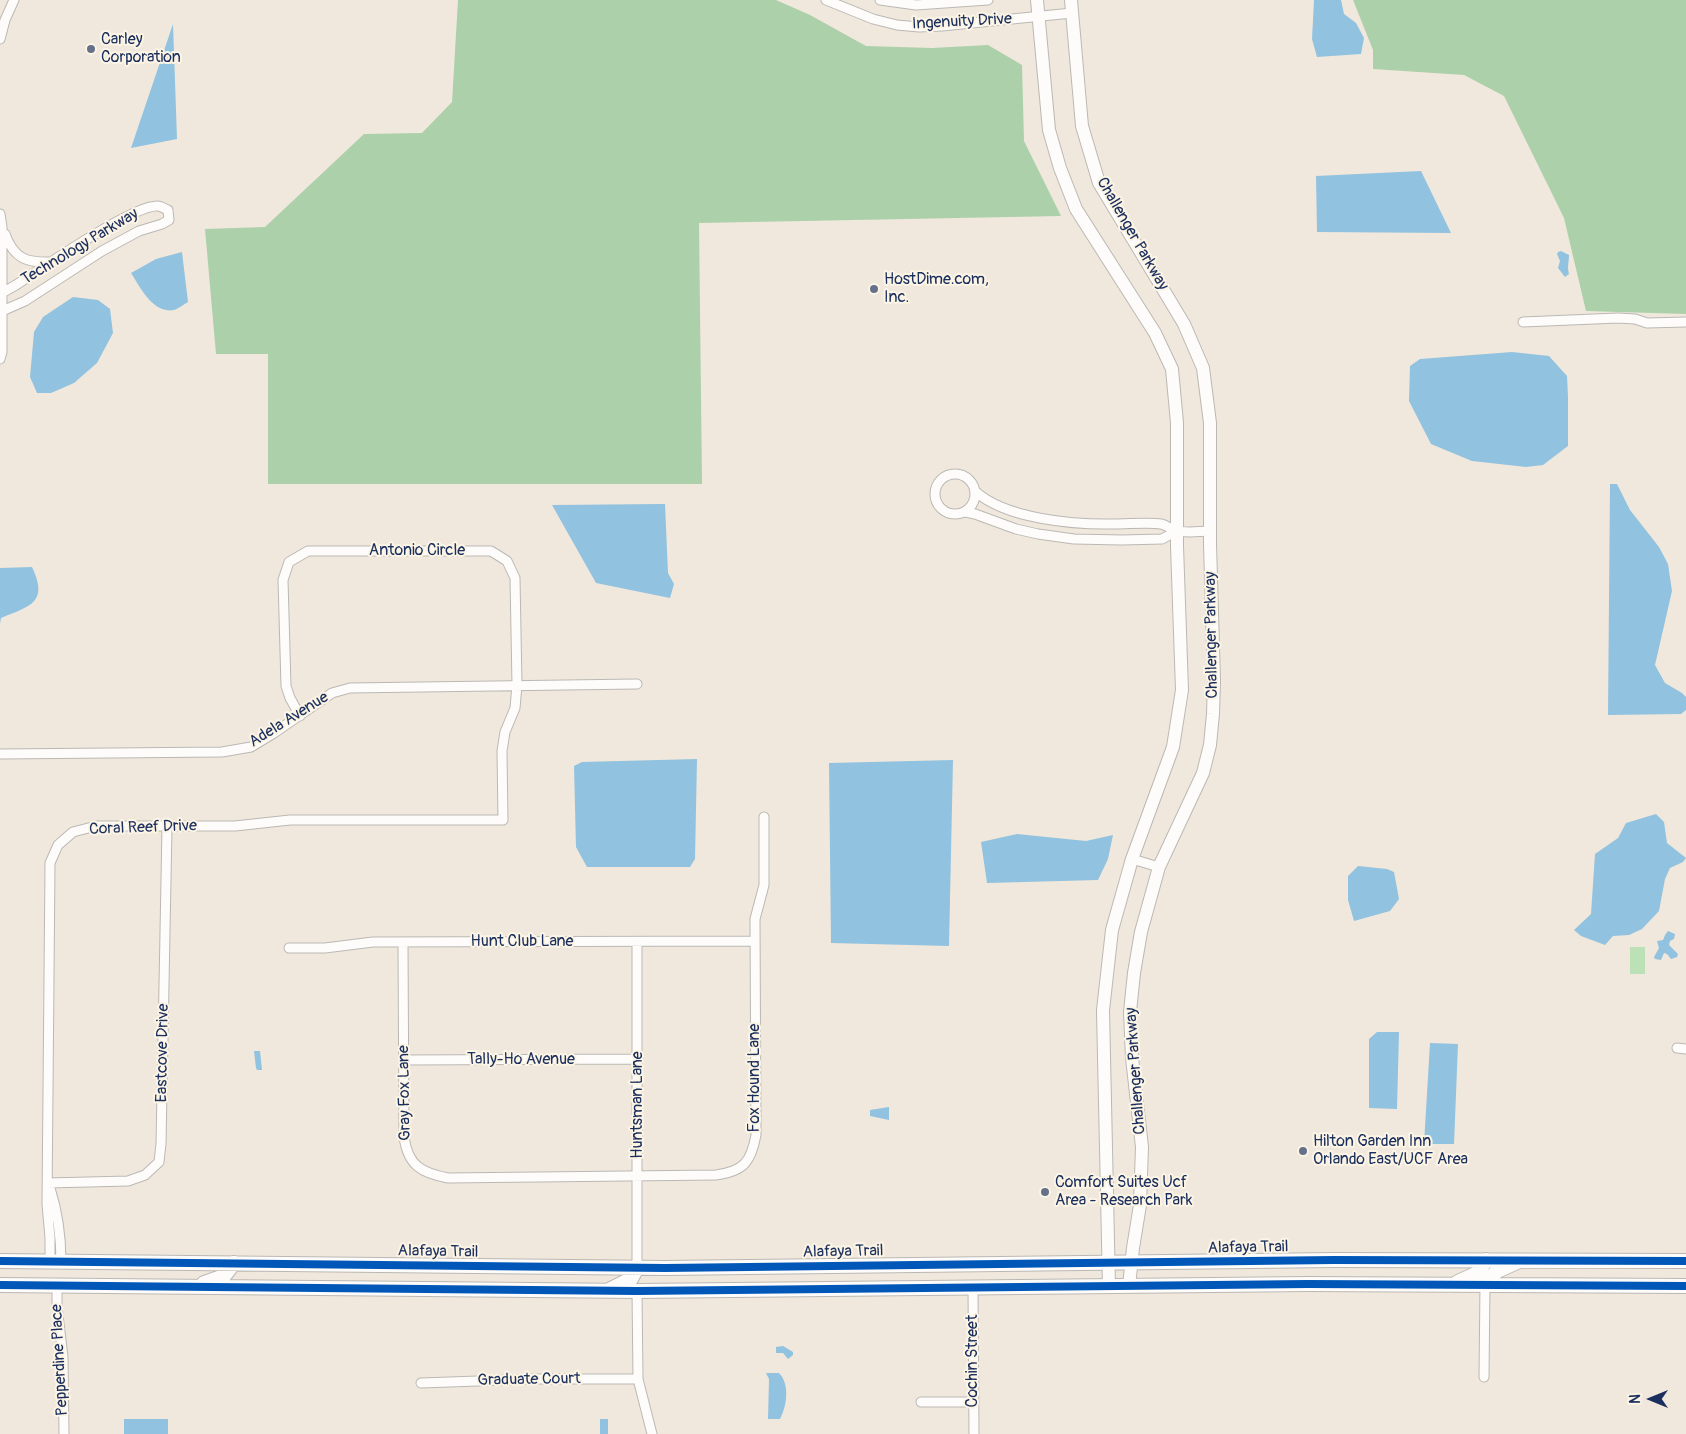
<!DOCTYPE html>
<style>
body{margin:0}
#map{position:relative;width:1686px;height:1434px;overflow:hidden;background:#f0e8dc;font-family:Pangolin,sans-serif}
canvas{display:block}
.north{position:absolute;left:1626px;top:1374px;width:50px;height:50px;-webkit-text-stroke:4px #fcf5e5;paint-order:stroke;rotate:270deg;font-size:14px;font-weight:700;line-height:20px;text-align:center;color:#1b2f5e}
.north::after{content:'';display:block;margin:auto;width:18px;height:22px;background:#1b2f5e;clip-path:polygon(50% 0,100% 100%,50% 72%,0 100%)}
</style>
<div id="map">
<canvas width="1686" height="1434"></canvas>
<div class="north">N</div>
</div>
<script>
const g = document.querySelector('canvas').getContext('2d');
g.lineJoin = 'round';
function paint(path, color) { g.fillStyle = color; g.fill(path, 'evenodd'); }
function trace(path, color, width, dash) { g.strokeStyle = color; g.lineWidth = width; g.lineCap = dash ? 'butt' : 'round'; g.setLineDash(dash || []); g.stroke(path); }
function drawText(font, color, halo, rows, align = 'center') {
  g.font = font + ' Pangolin,sans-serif'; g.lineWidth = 4; g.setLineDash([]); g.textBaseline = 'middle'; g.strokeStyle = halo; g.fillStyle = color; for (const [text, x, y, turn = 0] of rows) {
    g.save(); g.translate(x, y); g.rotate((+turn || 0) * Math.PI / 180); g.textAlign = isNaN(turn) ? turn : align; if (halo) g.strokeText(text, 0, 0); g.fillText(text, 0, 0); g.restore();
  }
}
paint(new Path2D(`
 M1630,947H1645V974H1630Z`), '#bce1b7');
paint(new Path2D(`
 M458,0H776L810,15L866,46L932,48L988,45L1022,65L1024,141L1061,216L699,223L702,484H268V354H216L205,229L265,227L364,134L422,133L452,102Z
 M1353,0H1686V314L1586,311L1564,218L1504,96L1464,75L1373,69V50Z`), '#acd0a9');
paint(new Path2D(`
 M1314,0H1341L1344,14L1356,23L1364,38L1361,54L1317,57L1312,39Z
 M173,24L177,139L131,148Z
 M1421,171L1451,233L1317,232L1316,176Z
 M1561,251L1569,255C1569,262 1567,267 1569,274L1565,277L1558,268L1560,261L1557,254L1558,252Z
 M182,252L188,302C184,304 178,309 174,310C153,314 140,287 131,273L156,259Z
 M73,297L98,300L110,309L113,333L97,363L74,383L51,393H37L30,377L34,332L43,317Z
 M1512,352L1549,356L1567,376L1568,397V446L1543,465L1526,467L1472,461L1431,444L1409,401L1410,366L1420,359Z
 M1610,484H1617L1630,510L1659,547L1668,564L1672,591L1655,665L1665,683L1682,693L1686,697V710L1681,714L1608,715Z
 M665,504L668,573L674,584L670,598L596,583L552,505Z
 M32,567C49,603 30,606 1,618L0,624V568Z
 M697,759L695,859L690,867H587L576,847L574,766L582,762Z
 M953,760L949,946L831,943L829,763Z
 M1656,814L1664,822L1667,843L1686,858L1683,862L1670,868L1665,879L1659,911L1642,929L1629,935L1613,936L1605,945L1581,936L1574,930L1591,914L1595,854L1618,838L1626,823Z
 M1017,834L1086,841L1113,835L1108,859L1098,880L987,883L981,842Z
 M1358,866L1387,869L1394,872L1399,899L1390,911L1354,921L1348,900V876Z
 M1668,931L1675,934L1674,939L1670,941L1669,945L1678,954L1677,957L1671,959L1667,954L1664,953L1661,960L1655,959L1654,957L1659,948L1657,941L1663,940L1665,935Z
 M1377,1032H1399L1397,1109L1369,1108V1039Z
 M1430,1043L1458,1044L1454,1144H1424Z
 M254,1051H260L262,1070H257L256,1068Z
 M889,1107V1120L870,1116V1110Z
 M783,1346L793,1352V1355L788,1359L783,1353H776V1347Z
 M766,1373H779C790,1384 787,1406 780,1419H768L769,1379Z
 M124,1419H168V1434H124Z
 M600,1419H608V1434H600Z`), '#91c2df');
const street = new Path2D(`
 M826,0L873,19L897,25L919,27L942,26L1072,13
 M880,0L916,5L988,0
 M0,39L5,20L14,0
 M0,214L2,227V352L0,359
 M5,234C14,259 27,263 52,262
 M0,294L16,285C41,269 134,204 158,206C161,206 165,209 168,210L169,220L162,224L139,231L102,251L25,301L0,312
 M1523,322L1618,318L1635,319L1647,323L1686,322
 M935 494a20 20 0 1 1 40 0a20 20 0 1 1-40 0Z
 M975,491C1005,519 1075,525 1115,524C1128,524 1150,522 1161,524C1166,525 1171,529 1175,530C1185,534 1199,531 1210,531
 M965,512L975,514L1016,529L1038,534L1074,539L1122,540L1162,539L1177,531
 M0,754L222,752L251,747L274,733L332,693L350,688L637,684
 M1132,859L1159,867
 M403,942L404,1137C408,1166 422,1173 448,1178L716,1175C744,1171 751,1162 756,1135L755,919L764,885V817
 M289,948H325L373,942L755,941
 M1677,1048L1686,1049
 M404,1060L638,1059
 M48,1183L128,1181L145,1175L159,1162L161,1144L167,826
 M50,1188C58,1213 61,1235 61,1262
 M50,1262V1238L47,1204L50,863L58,845L73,832L96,826H235L290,820H503L502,751L505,732L515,708L517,685L515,578L507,561L491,551H308L289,562L283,580L286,686L290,698L300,716
 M637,1268V942
 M57,1286V1307L63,1357L64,1434
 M973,1288L974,1434
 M637,1291L638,1379L652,1434
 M1484,1377L1485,1284
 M421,1383L535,1379H638
 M921,1402H974`);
const secondary = new Path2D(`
 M1037,0L1049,130L1060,168L1076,209L1155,333L1172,369L1177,423V546L1182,690L1173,747L1132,859L1112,930L1103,1010L1109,1287
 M1071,0L1082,126L1099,183L1184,324L1203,368L1210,423V544L1214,681L1213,714L1210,745L1203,773L1159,867L1141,932L1134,973L1130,1012L1132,1058L1142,1147L1140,1205L1133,1248L1129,1286`);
const primary = new Path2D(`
 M0,1261L665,1268L1334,1260L1686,1261
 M1458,1282L1478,1273L1486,1260
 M204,1283L224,1276L234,1263
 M1485,1284L1497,1271L1517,1262
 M0,1285L637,1291L1308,1284L1686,1286
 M609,1290L631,1279L637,1268`);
trace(street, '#bbb8b4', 11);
trace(secondary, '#bbb8b4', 14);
trace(primary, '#bbb8b4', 16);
trace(street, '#fdfcfa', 9);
trace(secondary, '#fdfcfa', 12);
trace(primary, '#fdfcfa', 14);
trace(new Path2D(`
 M0,1261L665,1268L1334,1260L1686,1261
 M0,1285L637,1291L1308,1284L1686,1286`), '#0057b8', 8);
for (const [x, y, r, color] of [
 [91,49,5,"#66708a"],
 [874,289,5,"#66708a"],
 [1303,1151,5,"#66708a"],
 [1045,1192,5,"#66708a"]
]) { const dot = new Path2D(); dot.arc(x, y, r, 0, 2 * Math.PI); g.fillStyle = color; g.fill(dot); trace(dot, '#fcf5e5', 2); }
drawText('16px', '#1b2f5e', '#fcf5e5', [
 ["Ingenuity Drive",962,22,-3],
 ["Challenger Parkway",1132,234,60],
 ["Technology Parkway",80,247,-31],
 ["Antonio Circle",417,551],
 ["Challenger Parkway",1212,635,-91],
 ["Adela Avenue",289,720,-32],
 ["Coral Reef Drive",143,828,-2],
 ["Hunt Club Lane",522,942],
 ["Eastcove Drive",163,1053,-89],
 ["Tally-Ho Avenue",521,1060],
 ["Challenger Parkway",1136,1071,-94],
 ["Fox Hound Lane",755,1078,-90],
 ["Gray Fox Lane",405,1093,-91],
 ["Huntsman Lane",638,1105,-90],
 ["Alafaya Trail",1248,1248,-1],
 ["Alafaya Trail",438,1252,1],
 ["Alafaya Trail",843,1252,-1],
 ["Pepperdine Place",60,1360,-93],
 ["Cochin Street",973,1361,-90],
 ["Graduate Court",529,1380,-1]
]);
drawText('16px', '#1b2f5e', '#fcf5e5', [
 ["Carley",101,40],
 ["Corporation",101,58],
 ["HostDime.com,",884,280],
 ["Inc.",884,298],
 ["Hilton Garden Inn",1313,1142],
 ["Orlando East/UCF Area",1313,1160],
 ["Comfort Suites Ucf",1055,1183],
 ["Area - Research Park",1055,1201]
], 'left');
</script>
